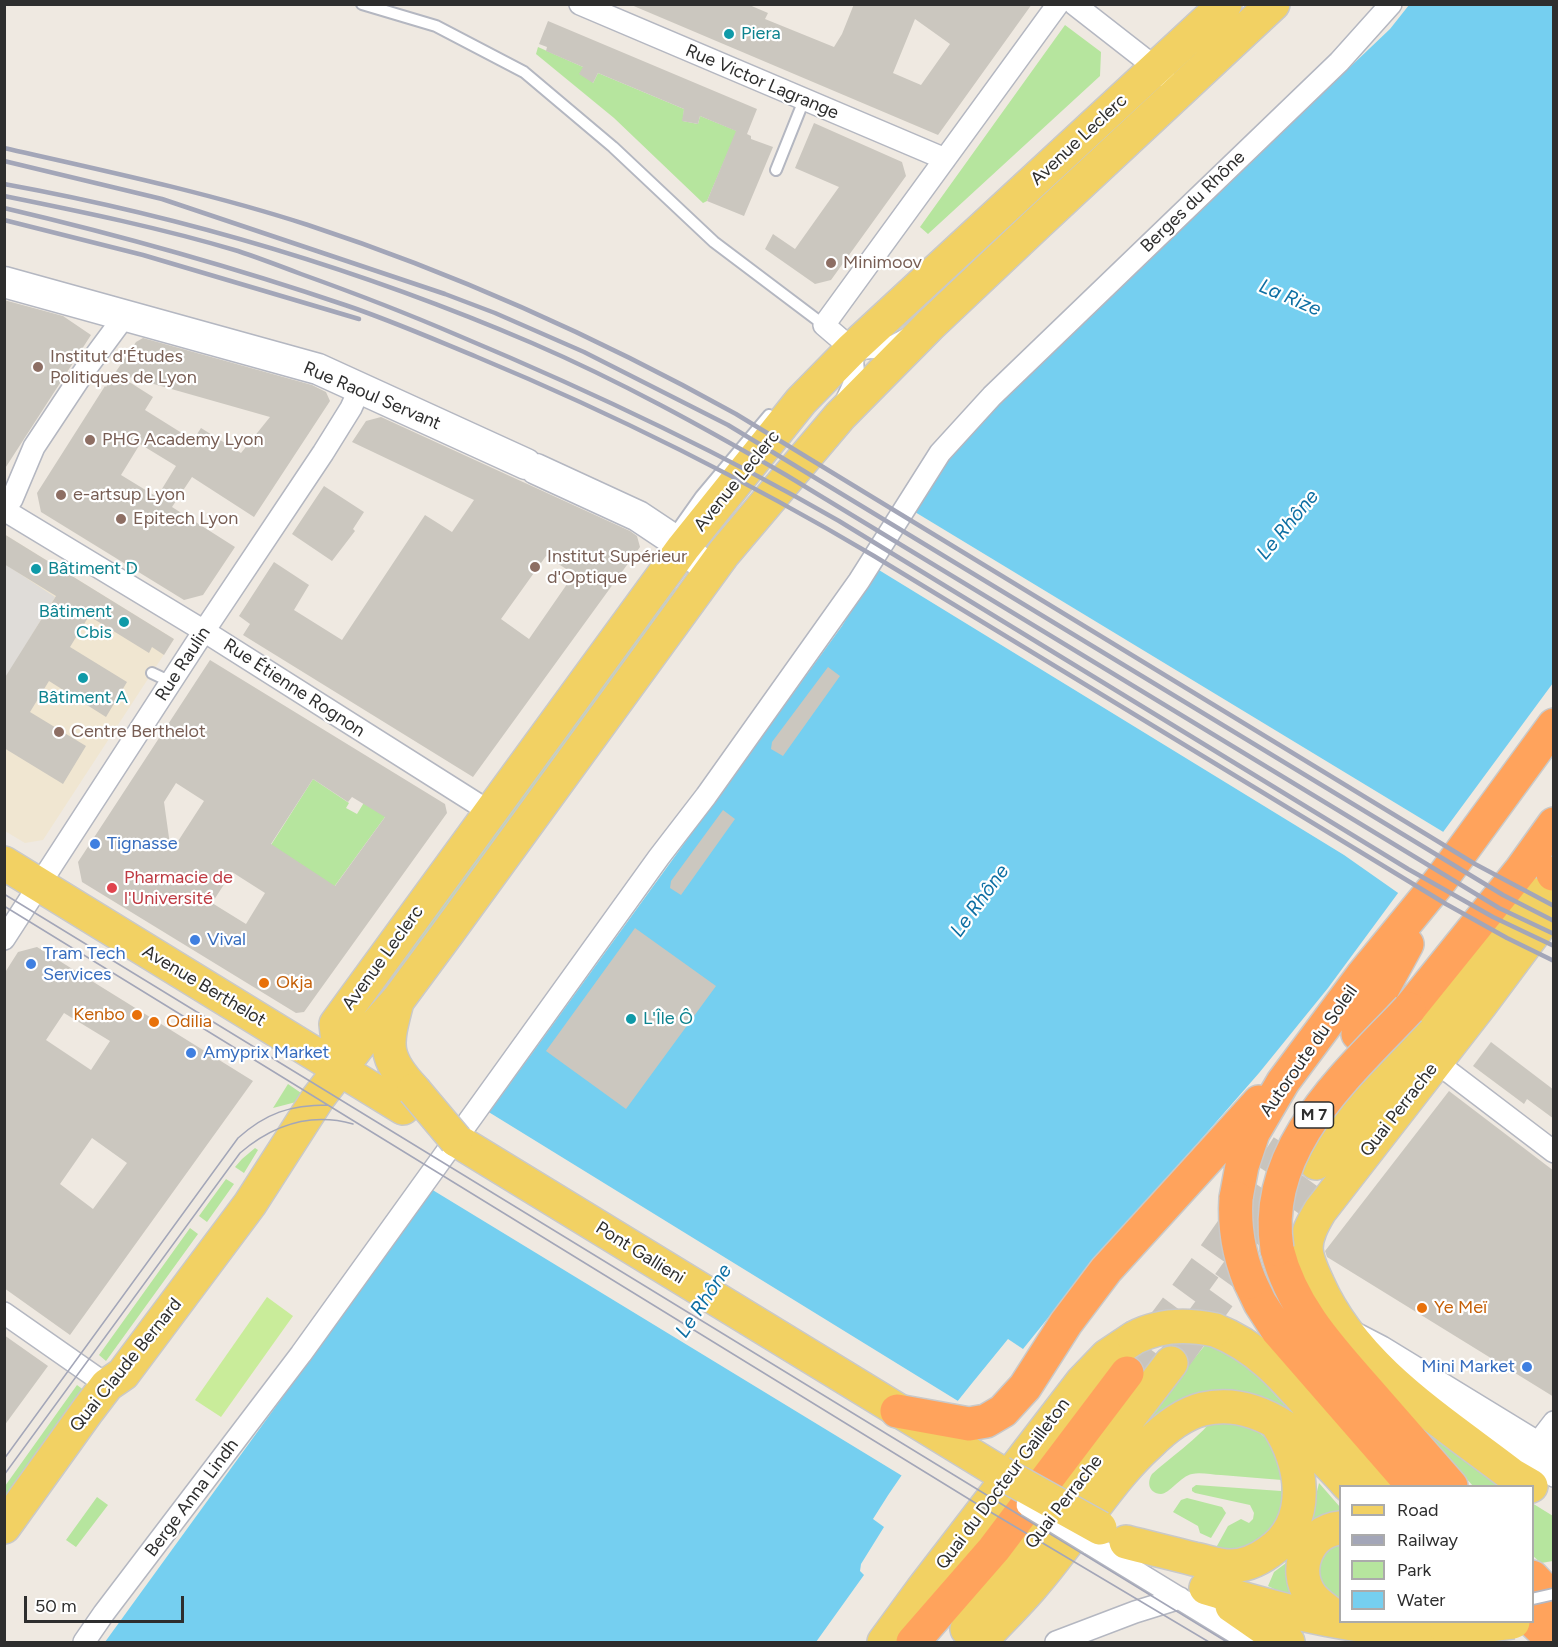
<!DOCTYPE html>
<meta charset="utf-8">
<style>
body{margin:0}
#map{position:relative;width:1558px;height:1647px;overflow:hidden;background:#efe9e1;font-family:Figtree,sans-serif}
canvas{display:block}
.frame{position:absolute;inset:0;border:6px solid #2e2e2e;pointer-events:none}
.legend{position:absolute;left:1339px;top:1485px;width:195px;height:138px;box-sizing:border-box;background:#fff;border:2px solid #ababab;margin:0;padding:8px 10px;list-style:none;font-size:18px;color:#2e2e2e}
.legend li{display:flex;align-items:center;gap:12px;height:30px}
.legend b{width:30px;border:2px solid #ababab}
.scale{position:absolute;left:24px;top:1596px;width:160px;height:27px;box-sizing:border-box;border:3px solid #2e2e2e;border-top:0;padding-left:8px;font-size:18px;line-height:21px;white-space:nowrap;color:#2e2e2e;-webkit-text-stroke:4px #fff;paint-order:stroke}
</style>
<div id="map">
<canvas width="1558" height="1647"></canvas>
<div class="frame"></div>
<ul class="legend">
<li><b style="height:8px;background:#f2d163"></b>Road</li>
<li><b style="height:8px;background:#a3a6b8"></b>Railway</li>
<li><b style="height:16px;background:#b6e59e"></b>Park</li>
<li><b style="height:16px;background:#75cff0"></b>Water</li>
</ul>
<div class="scale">50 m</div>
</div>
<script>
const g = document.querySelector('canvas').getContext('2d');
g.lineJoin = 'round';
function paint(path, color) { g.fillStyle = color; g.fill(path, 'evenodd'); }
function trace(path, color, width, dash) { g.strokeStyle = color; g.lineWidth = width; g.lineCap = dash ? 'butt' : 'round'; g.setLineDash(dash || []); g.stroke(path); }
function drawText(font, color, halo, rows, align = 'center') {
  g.font = font + ' Figtree,sans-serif'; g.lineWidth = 4.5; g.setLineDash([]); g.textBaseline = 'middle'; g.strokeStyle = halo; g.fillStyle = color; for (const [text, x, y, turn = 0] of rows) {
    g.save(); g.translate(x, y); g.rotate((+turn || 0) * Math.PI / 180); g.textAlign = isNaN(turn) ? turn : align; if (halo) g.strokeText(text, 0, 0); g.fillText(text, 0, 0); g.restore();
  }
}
paint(new Path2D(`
 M4,534L174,639L43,840L25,843L5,831Z`), '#f0e6d1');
paint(new Path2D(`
 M1065,25L1101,52L1100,76L928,234L920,227Z
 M538,47L583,67L593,83L598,73L684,109L683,121L698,124L700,116L737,131L707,201L703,203L614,118L536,54Z
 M671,585L676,589L358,1030L353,1026Z
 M313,779L349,803L346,808L357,814L368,796L390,810L334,887L271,845Z
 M288,1084L304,1095L300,1101L273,1108Z
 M255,1148L258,1150L244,1173L235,1167L242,1159Z
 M226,1179L234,1184L207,1222L199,1216Z
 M190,1228L198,1234L106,1361L99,1355Z
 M1206,1344L1230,1353L1266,1381L1265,1384L1295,1416L1140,1425Z
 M1382,1384L1507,1486H1473Z
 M77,1385L85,1391L5,1501V1486Z
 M1234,1422L1256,1430L1276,1446L1291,1500L1259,1548L1212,1555L1228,1526L1241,1519L1249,1523L1253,1519L1254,1513L1250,1505L1195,1493L1192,1491V1488L1196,1485L1281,1491L1282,1480C1261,1478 1241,1477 1221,1475C1212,1475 1201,1472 1192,1474C1181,1476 1169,1494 1161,1494C1148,1493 1147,1482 1152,1474C1163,1464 1205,1432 1209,1423Z
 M1319,1483L1340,1507V1515L1313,1523L1310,1521Z
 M97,1497L108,1505L76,1547L66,1540Z
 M1187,1498L1222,1507L1226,1513L1211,1538L1200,1533L1198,1526L1173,1512L1181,1500Z
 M1532,1503L1553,1516V1561L1541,1563L1533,1556Z
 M1340,1541V1600C1316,1589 1316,1578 1319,1554Z
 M1290,1560L1297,1595H1286L1268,1586L1274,1572Z`), '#b6e59e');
paint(new Path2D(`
 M267,1297L293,1316L221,1417L195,1400Z`), '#c9ec9a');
paint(new Path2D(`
 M5,564L55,597L5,679Z`), '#dfdcd8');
paint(new Path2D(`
 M1409,5H1553V683L1328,988L1259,1073L1085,1272L1023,1349L1008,1339C961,1397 912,1455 873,1519L884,1527L861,1564L860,1571L864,1575L816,1642H105L842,626L925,489L976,423L1390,29Z`), '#75cff0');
paint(new Path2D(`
 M910,509L1445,833L1401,895L1344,855L874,567Z
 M487,1111L958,1401L962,1400L904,1477L431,1189Z`), '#efe9e1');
paint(new Path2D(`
 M629,4H747L768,13L765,19L834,47L842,34L854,4H1032L938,135ZM915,19L950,44L921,85L893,73Z
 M548,21L757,109L747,134L751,136V139L773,147L744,216L707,201L736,131L700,116L698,124L682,121L684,109L598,73L593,83L579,74L583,67L546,51L547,47L539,44Z
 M814,123L902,162L906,176L831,280L815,284L765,249L773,234L795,249L839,187L795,168Z
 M4,300L63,316L91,335L4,470Z
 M143,338L312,385L326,392L330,401L254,517L192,477L172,507L235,547L203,595L184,600L41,512L37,493L105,386L106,387L115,373L153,397L145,410L193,440L201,428L241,453L270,417L115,373L136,342ZM140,444L176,466L157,497L121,475Z
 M381,417L630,531L637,536L640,547L473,777L243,635L250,624L239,616L274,562L309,585L294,610L342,640L425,515L452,532L474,500L352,442L366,421ZM546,556L574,574L529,639L501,619Z
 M324,486L364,512L353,529L355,531L332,561L292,534Z
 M4,534L174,639L164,655L152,647L149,653L89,616L70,647L127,682L106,717L49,681L30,712L86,746L63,784L4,748V679L56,596L4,564Z
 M210,660L445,804L447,813L304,1012L296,1013L82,882L78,862ZM313,779L348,802L352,797L385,817L335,886L271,844ZM176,783L204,801L171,852L164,802ZM232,872L265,893L246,924L212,903Z
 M828,667L840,676L783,756L771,749L772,742Z
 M723,810L735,819L681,895L670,888L671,881Z
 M635,928L716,986L626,1109L546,1051Z
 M37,947L253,1081L70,1335L4,1288V974L18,952ZM64,1013L110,1041L91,1070L46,1040ZM92,1138L127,1163L93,1209L60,1184Z
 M1491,1042L1554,1090V1119L1527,1099L1524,1104L1473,1066Z
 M1449,1091L1554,1171V1397L1327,1257L1325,1251Z
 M4,1335L48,1366L4,1426Z`), '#cbc7bf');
trace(new Path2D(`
 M1171,1363L1316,1163`), '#c8c4bd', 33, [33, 16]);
trace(new Path2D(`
 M1127,1373C1184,1298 1239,1223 1289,1144`), '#c8c4bd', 33, [33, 16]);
const lane = new Path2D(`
 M362,4L436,26L524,72L613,147L714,242L824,325
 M776,170L804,100
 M672,537L701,496L769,415
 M152,673L171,682`);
const street = new Path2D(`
 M580,4L945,159
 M1074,4L1156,68L1164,76
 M911,337L894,346L852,349L824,325L1058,4
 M844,406L854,384L852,349
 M4,510L204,631L490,812
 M4,511L12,499L34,447L87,367L124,317
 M4,939L204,631L323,453L351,408L360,388
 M1436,1062L1554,1152
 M4,1313L107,1385
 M1357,1334L1382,1347L1554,1452
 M1410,1378L1554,1476
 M1530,1453L1554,1422
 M1089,1543L1251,1642
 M84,1642L104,1613L301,1354L659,857L706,796L859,581L940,453L992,396L1339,62L1391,4
 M1056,1642L1135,1612L1180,1598`);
const secondary = new Path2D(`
 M4,282L318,369L526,464
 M536,469L638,516L671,538L710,570`);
const primary = new Path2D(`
 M4,863L403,1108
 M397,1002C386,1044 382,1056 414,1090
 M341,1069L336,1024L683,548L801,401L852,349L1225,4
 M456,1140L1001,1473
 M1316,1163L1535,895
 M1215,1330C1261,1348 1287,1381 1318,1416C1339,1440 1359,1463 1380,1486
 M1531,1486L1512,1475C1442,1421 1355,1368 1318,1284C1313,1273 1307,1262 1306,1249C1306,1235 1313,1223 1320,1211L1481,1004L1554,906
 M4,1527L88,1410L107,1385L123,1374L250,1204L318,1098L361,1042L398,1000L449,931L724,553L840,416L929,326L1036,225L1273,4
 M1340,1528C1308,1531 1292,1569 1311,1596C1319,1606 1331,1613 1340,1620
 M1126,1542C1149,1548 1171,1553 1194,1559C1206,1561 1218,1566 1230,1566C1244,1566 1258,1560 1269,1552C1313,1522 1303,1462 1277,1424
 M1206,1588C1287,1612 1361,1633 1447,1630
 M1232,1606L1281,1640L1288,1642
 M967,1629L1171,1363
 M884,1642L922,1590L1082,1382L1107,1356L1134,1338
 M980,1642C997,1623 1016,1605 1033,1585C1049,1567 1063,1547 1078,1528C1101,1499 1122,1468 1149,1444C1163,1430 1183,1414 1203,1409C1262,1395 1314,1446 1349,1486`);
const highway = new Path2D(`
 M1553,874L1554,873
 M1409,1009L1521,870L1554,824
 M1358,1034L1407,944
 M1236,1198L1242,1166L1253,1133L1283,1082L1362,976L1440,881L1554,725
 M1277,1249C1291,1306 1329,1347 1367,1390C1395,1422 1423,1454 1451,1486
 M1250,1282L1260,1303L1278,1331L1413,1486
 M897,1411L969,1424L986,1421L1003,1411L1025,1387L1066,1323L1106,1270L1259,1102
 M1532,1577L1554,1600
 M1532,1620L1554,1641
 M913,1642L994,1549L1127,1373`);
trace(lane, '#b4b7c1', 14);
trace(street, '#b4b7c1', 24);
trace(secondary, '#b4b7c1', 33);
trace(primary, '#c9c9c9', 36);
trace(highway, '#c9c9c9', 36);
trace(lane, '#fff', 10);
trace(street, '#fff', 21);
trace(secondary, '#fff', 30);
trace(primary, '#f2d163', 33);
trace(highway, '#ffa35c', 33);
trace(new Path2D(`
 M4,894L1227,1642
 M4,906L977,1504L1209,1642
 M4,1459L238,1138C266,1113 290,1105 328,1105
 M4,1475L240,1153C273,1125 310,1112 353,1124`), '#a3a6b8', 1.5);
trace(new Path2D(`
 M4,148C106,171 209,193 308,225C457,274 599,338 736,414L1475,864L1554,906
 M4,161L162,199L445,294L495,313L584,352L728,425L1503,895L1554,921
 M4,184C185,217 364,271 532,343C620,381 703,427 786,475L1499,908L1554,934
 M4,196C83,212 161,228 238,251C259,258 280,266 301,274C354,293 406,313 457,335C588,390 716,450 839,521L1408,869L1493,917L1554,946
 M4,208C119,235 233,267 345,305C390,320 433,339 477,357C614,414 746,480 874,556L1446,904L1507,938L1554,961
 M4,220L143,255L359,319`), '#a3a6b8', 4.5);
const laneBridge = new Path2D(`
 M1532,1599L1554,1594`);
const streetBridge = new Path2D(`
 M1027,1505L1089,1543`);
const primaryBridge = new Path2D(`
 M414,1090L456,1140
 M1134,1338C1160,1324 1187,1324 1215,1330
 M1001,1473L1100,1528
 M1447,1630L1513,1622`);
const highwayBridge = new Path2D(`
 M1236,1198C1234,1227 1239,1255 1250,1282
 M1277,1249C1261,1148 1347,1075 1409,1009`);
trace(laneBridge, '#b4b7c1', 14, []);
trace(streetBridge, '#b4b7c1', 24, []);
trace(primaryBridge, '#c9c9c9', 36, []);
trace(highwayBridge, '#c9c9c9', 36, []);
trace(laneBridge, '#fff', 10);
trace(streetBridge, '#fff', 21);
trace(primaryBridge, '#f2d163', 33);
trace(highwayBridge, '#ffa35c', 33);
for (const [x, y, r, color] of [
 [729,34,6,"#0f9aa8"],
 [831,263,6,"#8d6e63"],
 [38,367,6,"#8d6e63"],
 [90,440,6,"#8d6e63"],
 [61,495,6,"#8d6e63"],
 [121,519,6,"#8d6e63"],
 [535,567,6,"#8d6e63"],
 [36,569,6,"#0f9aa8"],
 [124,622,6,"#0f9aa8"],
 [83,678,6,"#0f9aa8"],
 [59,732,6,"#8d6e63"],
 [95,844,6,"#3f7fe0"],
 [112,888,6,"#e0444e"],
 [195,940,6,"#3f7fe0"],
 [31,964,6,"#3f7fe0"],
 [264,983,6,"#e8710a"],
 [137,1015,6,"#e8710a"],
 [631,1019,6,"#0f9aa8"],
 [154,1022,6,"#e8710a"],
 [191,1053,6,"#3f7fe0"],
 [1422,1308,6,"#e8710a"],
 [1527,1367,6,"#3f7fe0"]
]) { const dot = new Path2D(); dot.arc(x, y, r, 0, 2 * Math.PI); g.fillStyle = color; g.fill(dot); trace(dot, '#fff', 2); }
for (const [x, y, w] of [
 [1314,1115,39]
]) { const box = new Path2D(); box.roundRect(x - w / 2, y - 13, w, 26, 4.5); g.fillStyle = '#fff'; g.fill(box); trace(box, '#2e2e2e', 1.5); }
drawText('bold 16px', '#2e2e2e', null, [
 ["M 7",1314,1115]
]);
drawText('18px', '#0d838f', '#fff', [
 ["Piera",741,34],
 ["Bâtiment D",48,569],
 ["Bâtiment",112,612,"right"],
 ["Cbis",112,633,"right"],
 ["Bâtiment A",83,698,"center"],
 ["L'Île Ô",643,1019]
], 'left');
drawText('18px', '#2e2e2e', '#fff', [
 ["Rue Victor Lagrange",762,82,23],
 ["Avenue Leclerc",1079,140,-43],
 ["Berges du Rhône",1193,202,-44],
 ["Rue Raoul Servant",372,396,23],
 ["Avenue Leclerc",737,481,-51],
 ["Rue Raulin",183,664,-57],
 ["Rue Étienne Rognon",294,688,33],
 ["Avenue Leclerc",383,958,-54],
 ["Avenue Berthelot",204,986,31],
 ["Autoroute du Soleil",1309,1051,-55],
 ["Quai Perrache",1399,1110,-52],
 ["Pont Gallieni",640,1253,32],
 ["Quai Claude Bernard",126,1365,-51],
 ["Quai du Docteur Gailleton",1003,1484,-53],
 ["Berge Anna Lindh",192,1498,-53],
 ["Quai Perrache",1064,1502,-52]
]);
drawText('18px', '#785e54', '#fff', [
 ["Minimoov",843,263],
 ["Institut d'Études",50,357],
 ["Politiques de Lyon",50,378],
 ["PHG Academy Lyon",102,440],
 ["e-artsup Lyon",73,495],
 ["Epitech Lyon",133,519],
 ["Institut Supérieur",547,557],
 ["d'Optique",547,578],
 ["Centre Berthelot",71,732]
], 'left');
drawText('18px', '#366cbe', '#fff', [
 ["Tignasse",107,844],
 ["Vival",207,940],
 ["Tram Tech",43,954],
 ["Services",43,975],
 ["Amyprix Market",203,1053],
 ["Mini Market",1515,1367,"right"]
], 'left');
drawText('18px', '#be3a42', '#fff', [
 ["Pharmacie de",124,878],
 ["l'Université",124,899]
], 'left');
drawText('18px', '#c56008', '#fff', [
 ["Okja",276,983],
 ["Kenbo",125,1015,"right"],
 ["Odilia",166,1022],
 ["Ye Meï",1434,1308]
], 'left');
drawText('italic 20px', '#0d6fa3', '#fff', [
 ["La Rize",1290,298,23],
 ["Le Rhône",1288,525,-50],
 ["Le Rhône",980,901,-54],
 ["Le Rhône",704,1301,-56]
]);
</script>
